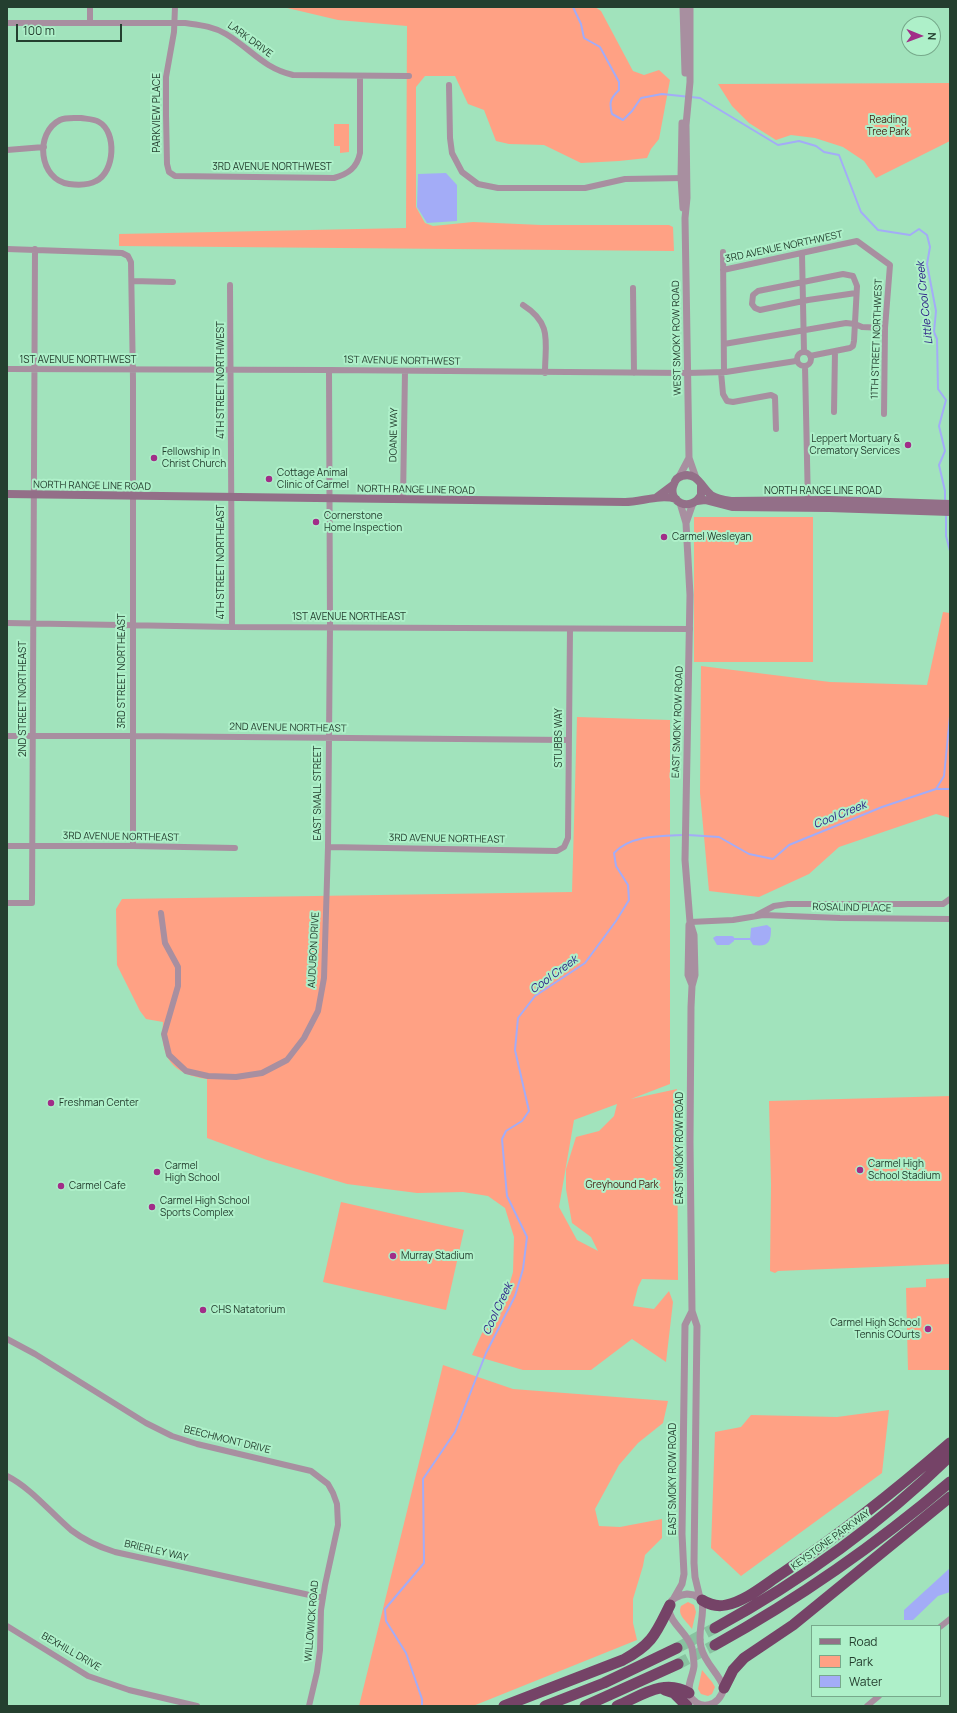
<!DOCTYPE html>
<style>
body{margin:0}
#map{position:relative;width:957px;height:1713px;overflow:hidden;background:#a1e3bc;font-family:Manrope,sans-serif}
canvas{display:block}
.frame{position:absolute;inset:0;border:8px solid #243f2f;pointer-events:none}
.legend{position:absolute;left:811px;top:1625px;width:130px;height:72px;box-sizing:border-box;background:#aef0c9;border:1px solid #77a98b;margin:0;padding:5px 7px;list-style:none;font-size:12px;color:#243f2f}
.legend li{display:flex;align-items:center;gap:8px;height:20px}
.legend b{width:20px;border:1px solid #77a98b}
.north{position:absolute;left:901px;top:16px;width:40px;height:40px;box-sizing:border-box;background:#aef0c9;border:1px solid #77a98b;border-radius:50%;rotate:91deg;font-size:11px;font-weight:700;line-height:16px;text-align:center;color:#243f2f}
.north::after{content:'';display:block;margin:auto;width:14px;height:18px;background:#a12d88;clip-path:polygon(50% 0,100% 100%,50% 72%,0 100%)}
.scale{position:absolute;left:16px;top:24px;width:106px;height:18px;box-sizing:border-box;border:2px solid #243f2f;border-top:0;padding-left:5px;font-size:12px;line-height:14px;white-space:nowrap;color:#243f2f;-webkit-text-stroke:3px #aef0c9;paint-order:stroke}
</style>
<div id="map">
<canvas width="957" height="1713"></canvas>
<div class="frame"></div>
<ul class="legend">
<li><b style="height:5px;background:#936f88"></b>Road</li>
<li><b style="height:11px;background:#ffa184"></b>Park</li>
<li><b style="height:11px;background:#a3acf7"></b>Water</li>
</ul>
<div class="north">N</div>
<div class="scale">100 m</div>
</div>
<script>
const g = document.querySelector('canvas').getContext('2d');
g.lineJoin = 'round';
function paint(path, color) { g.fillStyle = color; g.fill(path, 'evenodd'); }
function trace(path, color, width, dash) { g.strokeStyle = color; g.lineWidth = width; g.lineCap = dash ? 'butt' : 'round'; g.setLineDash(dash || []); g.stroke(path); }
function drawText(font, color, halo, rows, align = 'center') {
  g.font = font + ' Manrope,sans-serif'; g.lineWidth = 4; g.setLineDash([]); g.textBaseline = 'middle'; g.strokeStyle = halo; g.fillStyle = color; for (const [text, x, y, turn = 0] of rows) {
    g.save(); g.translate(x, y); g.rotate((+turn || 0) * Math.PI / 180); g.textAlign = isNaN(turn) ? turn : align; if (halo) g.strokeText(text, 0, 0); g.fillText(text, 0, 0); g.restore();
  }
}
paint(new Path2D(`
 M283,7H595L601,11L633,71L644,75L659,70L670,80L659,139L651,149L647,158L619,161L581,163L544,145L509,144L496,141L484,110L468,104L455,76H425L416,87V207L425,223L433,226L473,222L541,225H669L673,227L674,251L119,246V234L406,228L407,26L338,20Z
 M950,83V141L876,178L864,161L843,147L815,138L791,135L776,140L749,123L732,106L718,84Z
 M334,124H349V152L340,153V146H334Z
 M694,517H813V662H694Z
 M943,612L950,613V818L936,814L839,847L809,874L759,897L709,891L700,793L701,666L830,682L927,685Z
 M577,717L670,720V1084L631,1099L677,1089L678,1280L642,1279L638,1287L633,1306L654,1309L669,1291L673,1302L666,1362L632,1339L591,1370H523L472,1355L482,1333L501,1313L513,1272L514,1237L505,1208L488,1196L463,1192L417,1193L347,1184L267,1160L207,1138V1079C171,1074 160,1057 163,1022L146,1019L140,1011L117,965L116,909L122,899L572,892ZM617,1104L614,1116L599,1131L576,1137L566,1169V1189L572,1223L591,1237L598,1251L577,1240L559,1207L574,1120Z
 M950,1096V1264L778,1271L775,1273L770,1271L771,1185L769,1101Z
 M341,1202L464,1230L446,1310L323,1282Z
 M950,1278V1370H908L906,1288L926,1287V1279Z
 M443,1365L513,1389L668,1401L663,1423L638,1443L619,1465L595,1509L599,1526L620,1527L662,1519V1538L645,1555L643,1566L633,1599V1623L637,1640L473,1706H359Z
 M889,1410L882,1473L741,1576L711,1548L715,1432L741,1427L751,1415L837,1417Z
 M688,1602L694,1605L696,1612L692,1629C687,1621 677,1616 681,1606Z
 M702,1670L712,1682L715,1687L712,1694L708,1696L701,1694L698,1689Z`), '#ffa184');
paint(new Path2D(`
 M446,173L457,185V221L427,223L417,207L418,174Z
 M767,925L771,928C771,942 769,947 753,945L750,940L751,928Z
 M716,936H732L734,937V941L729,945H717L713,938Z
 M950,1568V1592L938,1596L913,1620H904V1610Z`), '#a3acf7');
trace(new Path2D(`
 M573,7L581,24L584,38L600,47L619,82V90C610,99 609,102 612,114L623,120L632,111L641,98L662,94L700,98L778,145L799,141L816,146L824,152L839,155L861,212L878,230L910,235L919,229L927,235L930,247L927,264L936,311L934,332L937,339L938,389L946,400L939,426L945,451L939,465L945,491V501
 M946,513V536L950,551
 M936,789L944,776L950,716
 M688,835L719,837L749,854L773,859L789,845L882,807L936,789H950
 M734,939H750
 M422,1706V1699L406,1653L386,1621L385,1609L424,1563L423,1479L455,1432L486,1353L515,1296L523,1269L527,1237L507,1196L502,1139L506,1131L522,1121L529,1111L515,1050L518,1018L535,996L585,963L616,921L629,900L628,885L616,866L614,853C631,835 661,836 684,835`), '#a3acf7', 2);
trace(new Path2D(`
 M677,1648L715,1628
 M678,1664L715,1645`), '#88c2a0', 11, [11, 5.5]);
trace(new Path2D(`
 M175,7L174,32L166,77V115L167,164L169,172L175,176L334,178C348,174 357,168 360,153V76
 M90,22V7
 M7,23H185C199,25 213,26 226,34C251,49 263,68 293,75L409,76
 M449,85L450,138L452,153L462,172L478,184L498,188H585L625,179L684,178
 M81,118C87,119 94,119 99,122C117,132 115,172 96,181C89,185 77,185 69,184C39,180 34,133 60,120C66,117 74,118 81,118Z
 M7,150L44,147
 M7,249L122,253L128,256L131,262L133,380V846
 M723,252L724,372
 M802,254L804,352
 M723,270L857,241L890,265L885,328L884,414
 M132,281L173,282
 M230,285L232,627
 M633,288L634,373
 M523,305C553,324 545,342 545,373
 M724,344L846,323L855,324L862,327L885,328
 M797 359a7 7 0 1 1 14 0a7 7 0 1 1-14 0Z
 M810,356L850,348L853,346L854,341L857,286L853,276L843,274L758,291L753,295L752,304L755,308L760,310L808,300L856,293
 M805,366L808,505
 M7,369L329,370L687,373L726,372L796,361
 M721,372L723,394L727,401L733,402L771,395L775,397L776,429
 M834,412L835,351
 M403,500L405,371
 M7,623L232,627L690,629
 M7,736H132L568,740
 M7,846H133L235,848
 M328,847L557,851L564,847L568,838L570,629
 M7,903H32L35,249
 M161,913L165,943L178,967V986L164,1034L169,1055L186,1071L208,1076L236,1077L262,1073L287,1060L304,1038L318,1011L324,978L328,847L330,627L329,370
 M757,915L774,906L788,904H943L950,899
 M690,922L733,920L763,915L840,918L950,919
 M7,1339L35,1354L146,1423L172,1436L197,1444L311,1471L328,1484L333,1493L337,1504L338,1525L325,1585L321,1610L320,1650L317,1672L309,1706
 M7,1476C31,1488 50,1512 71,1530C84,1540 99,1547 115,1552L323,1598
 M7,1626L88,1676L129,1690L197,1706
 M940,1627L950,1619
 M867,1706L879,1696`), '#a88fa0', 6);
trace(new Path2D(`
 M683,7L685,73
 M690,7V82L686,125L687,198L685,218L689,458L696,478
 M682,123L681,178L683,208
 M679,477L689,458
 M680,503L686,523L690,595L685,860L690,922L694,935L695,975L692,986L691,1007L690,1142L692,1311L697,1326L694,1563L695,1577L700,1598
 M686,523L693,503
 M689,925L688,975L692,985
 M687,1594L694,1595L702,1600C705,1617 697,1631 701,1647C705,1664 719,1673 724,1688C719,1706 701,1712 690,1696C686,1687 693,1676 694,1666C694,1660 693,1654 692,1648C688,1633 669,1623 669,1608C669,1599 679,1595 687,1594Z
 M674,1598L682,1584L684,1574L682,1534L685,1325L692,1311`), '#a88fa0', 7);
trace(new Path2D(`
 M701,484V495C691,513 666,502 674,484C675,480 678,477 682,476C697,471 702,488 711,495C717,499 725,500 732,501L829,500L950,504
 M7,494L625,502C641,502 660,494 676,499
 M657,497L673,485
 M697,501L705,500L732,507L829,508L950,512`), '#936f88', 8);
trace(new Path2D(`
 M702,1600C710,1605 717,1607 726,1605C746,1601 764,1585 781,1574C841,1534 896,1490 950,1443
 M715,1628C801,1581 880,1524 950,1456
 M715,1645C798,1599 877,1544 950,1482
 M724,1688L733,1670L744,1658L793,1625L950,1497
 M665,1690L674,1693L687,1706
 M504,1706L623,1660C653,1644 656,1633 670,1605
 M545,1706L604,1683L677,1648
 M585,1706L678,1664
 M617,1706C641,1696 664,1678 689,1693`), '#754367', 11);
for (const [x, y, r, color] of [
 [908,445,4,"#a12d88"],
 [154,458,4,"#a12d88"],
 [269,479,4,"#a12d88"],
 [316,522,4,"#a12d88"],
 [664,537,4,"#a12d88"],
 [51,1103,4,"#a12d88"],
 [860,1170,4,"#a12d88"],
 [157,1172,4,"#a12d88"],
 [61,1186,4,"#a12d88"],
 [152,1207,4,"#a12d88"],
 [393,1256,4,"#a12d88"],
 [203,1310,4,"#a12d88"],
 [928,1329,4,"#a12d88"]
]) { const dot = new Path2D(); dot.arc(x, y, r, 0, 2 * Math.PI); g.fillStyle = color; g.fill(dot); trace(dot, '#aef0c9', 1.5); }
drawText('10px', '#243f2f', '#aef0c9', [
 ["LARK DRIVE",250,40,36],
 ["PARKVIEW PLACE",157,113,-90],
 ["3RD AVENUE NORTHWEST",272,167],
 ["3RD AVENUE NORTHWEST",784,247,-12],
 ["WEST SMOKY ROW ROAD",677,338,-91],
 ["11TH STREET NORTHWEST",877,339,-88],
 ["1ST AVENUE NORTHWEST",78,360],
 ["1ST AVENUE NORTHWEST",402,361,1],
 ["4TH STREET NORTHWEST",221,380,-90],
 ["DOANE WAY",394,435,-89],
 ["NORTH RANGE LINE ROAD",92,486,1],
 ["NORTH RANGE LINE ROAD",416,490,1],
 ["NORTH RANGE LINE ROAD",823,491],
 ["4TH STREET NORTHEAST",221,562,-90],
 ["1ST AVENUE NORTHEAST",349,617],
 ["3RD STREET NORTHEAST",122,671,-90],
 ["2ND STREET NORTHEAST",23,699,-90],
 ["EAST SMOKY ROW ROAD",678,722,-88],
 ["2ND AVENUE NORTHEAST",288,728,1],
 ["STUBBS WAY",559,738,-90],
 ["EAST SMALL STREET",318,793,-90],
 ["3RD AVENUE NORTHEAST",121,837,1],
 ["3RD AVENUE NORTHEAST",447,839,1],
 ["ROSALIND PLACE",852,908,1],
 ["AUDUBON DRIVE",314,950,-87],
 ["EAST SMOKY ROW ROAD",680,1148,-90],
 ["BEECHMONT DRIVE",227,1440,14],
 ["EAST SMOKY ROW ROAD",673,1479,-90],
 ["KEYSTONE PARKWAY",831,1540,-36],
 ["BRIERLEY WAY",156,1551,13],
 ["WILLOWICK ROAD",312,1621,-85],
 ["BEXHILL DRIVE",71,1652,30]
]);
drawText('10px', '#441b0f', '#aef0c9', [
 ["Reading",888,120],
 ["Tree Park",888,132],
 ["Greyhound Park",622,1185]
]);
drawText('10px', '#243f2f', '#aef0c9', [
 ["Leppert Mortuary &",900,439,"right"],
 ["Crematory Services",900,451,"right"],
 ["Fellowship In",162,452],
 ["Christ Church",162,464],
 ["Cottage Animal",277,473],
 ["Clinic of Carmel",277,485],
 ["Cornerstone",324,516],
 ["Home Inspection",324,528],
 ["Carmel Wesleyan",672,537],
 ["Freshman Center",59,1103],
 ["Carmel High",868,1164],
 ["School Stadium",868,1176],
 ["Carmel",165,1166],
 ["High School",165,1178],
 ["Carmel Cafe",69,1186],
 ["Carmel High School",160,1201],
 ["Sports Complex",160,1213],
 ["Murray Stadium",401,1256],
 ["CHS Natatorium",211,1310],
 ["Carmel High School",920,1323,"right"],
 ["Tennis COurts",920,1335,"right"]
], 'left');
drawText('italic 11px', '#281984', '#aef0c9', [
 ["Little Cool Creek",925,303,-96],
 ["Cool Creek",840,815,-22],
 ["Cool Creek",554,975,-36],
 ["Cool Creek",498,1309,-65]
]);
</script>
